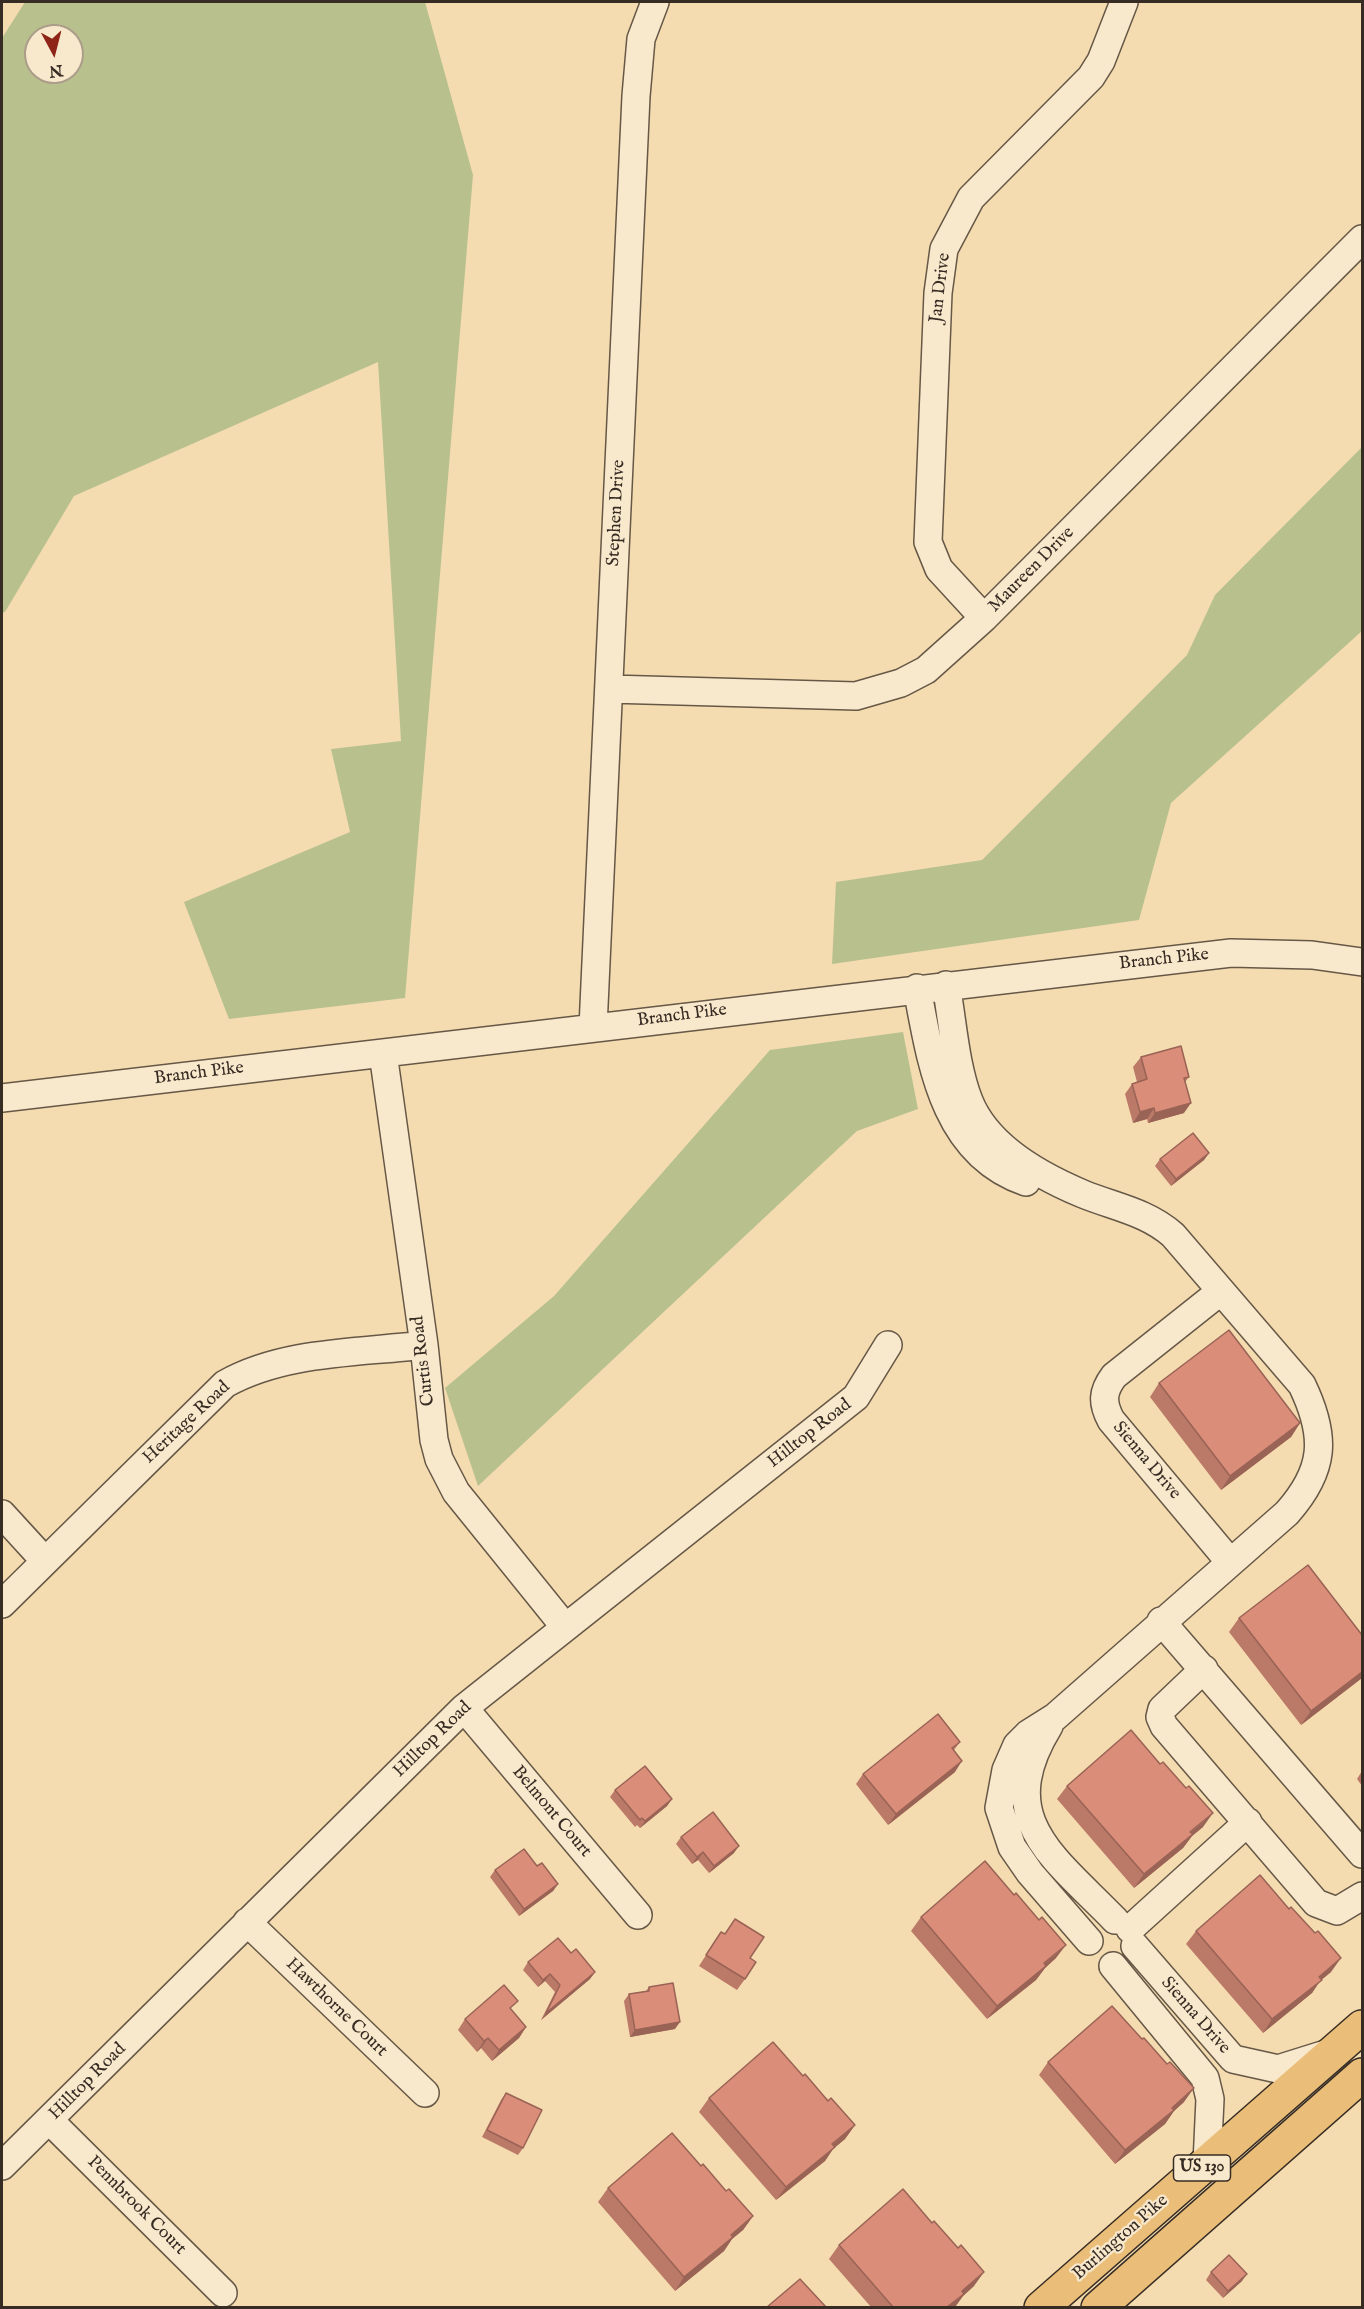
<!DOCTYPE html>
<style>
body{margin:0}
#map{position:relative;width:1364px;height:2309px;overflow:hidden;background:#f5dcb0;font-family:"IM FELL English",serif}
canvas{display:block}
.frame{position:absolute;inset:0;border:3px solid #372c24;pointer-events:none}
.north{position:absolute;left:24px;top:24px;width:60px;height:60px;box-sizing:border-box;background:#f8e8cc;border:2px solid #ab9d89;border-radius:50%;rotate:173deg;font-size:16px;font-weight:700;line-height:24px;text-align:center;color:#372c24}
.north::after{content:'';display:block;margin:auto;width:21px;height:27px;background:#8f2418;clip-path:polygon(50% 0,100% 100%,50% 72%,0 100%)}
</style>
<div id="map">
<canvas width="1364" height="2309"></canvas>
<div class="frame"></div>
<div class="north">N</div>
</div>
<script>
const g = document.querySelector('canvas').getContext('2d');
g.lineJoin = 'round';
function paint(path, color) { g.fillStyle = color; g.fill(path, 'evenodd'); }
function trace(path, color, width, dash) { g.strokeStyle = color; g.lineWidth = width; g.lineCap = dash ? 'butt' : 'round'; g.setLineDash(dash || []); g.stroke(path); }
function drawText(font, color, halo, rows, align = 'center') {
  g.font = font + ' "IM FELL English",serif'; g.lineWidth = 4.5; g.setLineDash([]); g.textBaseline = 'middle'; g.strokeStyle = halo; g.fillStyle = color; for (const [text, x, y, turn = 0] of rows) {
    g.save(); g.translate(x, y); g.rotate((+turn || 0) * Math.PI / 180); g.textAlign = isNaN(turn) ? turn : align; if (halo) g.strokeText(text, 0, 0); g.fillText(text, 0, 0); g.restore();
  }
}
paint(new Path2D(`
 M25,2H425L473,175L405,998L229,1019L184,902L350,832L331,749L401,741L378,362L74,496L5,612L2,613V38ZM36,36H72V72H36Z
 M1362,447V631L1171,803L1139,920L832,964L836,882L982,860L1187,655L1215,595Z
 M903,1032L918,1109L857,1131L478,1486L445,1388L554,1296L770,1050Z`), '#b8c18e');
const minor = new Path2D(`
 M984,618L939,569L928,542L938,293L944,249L971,198L1091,77L1101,61L1124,2
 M610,689L856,696L901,683L926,670L984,618L1362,239
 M946,985C953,1023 955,1065 969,1101C987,1146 1040,1176 1083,1194C1115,1207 1147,1212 1173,1235L1302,1385C1327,1437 1325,1470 1287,1513L1055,1717L1028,1734L1017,1745L1006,1770L999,1808L1012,1847L1030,1873L1089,1941
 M917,988C931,1062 943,1154 1026,1182
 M593,1027L636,96L641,39L655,2
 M383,1053L424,1345L434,1440L439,1459L456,1492L565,1627
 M2,1098L1231,953L1312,955L1362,962
 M1221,1291L1114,1376C1102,1392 1102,1403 1111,1420L1230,1562
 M2,1514L45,1561
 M2,1604L225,1384C284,1351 357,1353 424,1345
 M1161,1621L1362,1854
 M1204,1669L1162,1709L1160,1717L1164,1726L1316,1903L1337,1911L1362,1896
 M464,1708L638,1915
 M1049,1726C992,1819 1053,1856 1115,1920
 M247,1922L425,2093
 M1130,1929L1248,1822
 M1135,1946L1233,2059L1278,2069L1329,2053
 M1113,1966L1205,2078L1210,2099L1207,2163
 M49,2120L223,2293
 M2,2166L464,1708L856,1397L888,1345`);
const highway = new Path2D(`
 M1041,2308L1362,2027
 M1098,2308L1362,2075`);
trace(minor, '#665847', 30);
trace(highway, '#372c24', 36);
trace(minor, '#f8e8cc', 27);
trace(highway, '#eabe78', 33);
paint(new Path2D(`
 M1141,1057L1189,1077L1185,1082L1184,1113L1148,1123L1147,1119L1133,1123L1125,1094L1132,1084L1137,1082L1133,1067Z
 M1209,1153L1204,1160L1171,1186L1155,1166L1160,1159Z
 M1159,1383L1300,1423L1291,1437L1221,1490L1150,1397Z
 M1239,1618L1362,1635V1678L1301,1725L1229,1632Z
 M960,1742L954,1750L955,1772L888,1825L856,1784L863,1774Z
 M1362,1771V1786L1357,1779Z
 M1067,1786L1203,1827L1192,1836L1183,1848L1134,1888L1057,1799Z
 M615,1790L672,1799L667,1806L640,1828L637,1825L635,1827L610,1797Z
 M681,1837L734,1853L709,1873L698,1860L692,1864L676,1844Z
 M537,1866L558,1884L553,1891L519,1916L490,1877L495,1870Z
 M921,1917L1056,1958L1045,1968L1036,1980L987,2019L911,1931Z
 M735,1919L750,1958L745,1979L737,1990L699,1966L721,1932L725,1934Z
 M1196,1931L1331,1972L1320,1981L1312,1993L1263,2033L1186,1944Z
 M571,1953L595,1972L590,1979L541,2020L555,1992L545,1981L538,1987L523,1970L528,1962Z
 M649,1987L675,2029L630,2037L624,2001L629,1994L646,1991Z
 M511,2010L526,2027L519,2038L492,2061L481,2048L477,2052L458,2030L465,2019Z
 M1048,2062L1184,2102L1174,2111L1165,2124L1115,2164L1039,2075Z
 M803,2076L855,2125L845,2139L833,2149L825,2161L776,2200L699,2112L709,2098Z
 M506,2093L523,2148L518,2155L482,2137L501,2100Z
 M701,2166L726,2191L753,2216L743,2230L732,2239L724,2251L675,2291L598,2202L608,2188Z
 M839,2245L974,2286L963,2296L955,2307H871L829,2259Z
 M1211,2272L1242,2281L1223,2298L1206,2280Z`), '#bb7968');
paint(new Path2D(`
 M1191,1103L1184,1113L1148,1123L1155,1113Z
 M1154,1108L1147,1119L1133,1123L1140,1112Z
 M1209,1153L1204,1160L1171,1186L1176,1179Z
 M1300,1423L1291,1437L1221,1490L1230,1476Z
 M1362,1672V1678L1301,1725L1311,1711Z
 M962,1761L955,1772L888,1825L896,1814Z
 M672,1799L667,1806L640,1828L645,1821Z
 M1213,1813L1203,1827L1192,1836L1183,1848L1134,1888L1144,1874Z
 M739,1846L734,1853L709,1873L714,1866Z
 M703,1852L698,1860L692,1864L697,1857Z
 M558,1884L553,1891L519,1916L524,1909Z
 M1066,1945L1056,1958L1045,1968L1036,1980L987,2019L997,2006Z
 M1341,1958L1331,1972L1320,1981L1312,1993L1263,2033L1272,2019Z
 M595,1972L590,1979L541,2020L546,2013Z
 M550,1974L545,1981L538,1987L543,1980Z
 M680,2022L675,2029L630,2037L635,2030Z
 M526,2027L519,2038L492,2061L499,2050Z
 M488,2038L481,2048L477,2052L484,2041Z
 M1194,2088L1184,2102L1174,2111L1165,2124L1115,2164L1125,2150Z
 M855,2125L845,2139L833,2149L825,2161L776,2200L786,2187Z
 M753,2216L743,2230L732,2239L724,2251L675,2291L684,2277Z
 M984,2272L974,2286L963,2296L955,2307H947L962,2291Z
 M1247,2274L1242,2281L1223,2298L1228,2291Z`), '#996355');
const building = new Path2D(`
 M1181,1046L1189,1077L1184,1078L1191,1103L1155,1113L1154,1108L1140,1112L1132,1084L1147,1079L1141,1057Z
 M1193,1133L1209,1153L1176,1179L1160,1159Z
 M1229,1330L1300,1423L1230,1476L1159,1383Z
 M1308,1565L1362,1635V1672L1311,1711L1239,1618Z
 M938,1714L960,1742L952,1748L962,1761L896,1814L863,1774Z
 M1131,1730L1160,1764L1163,1762L1186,1788L1189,1786L1213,1813L1190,1832L1193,1834L1144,1874L1067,1786Z
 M645,1766L672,1799L645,1821L642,1818L640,1820L615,1790Z
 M713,1812L739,1846L714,1866L703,1852L697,1857L681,1837Z
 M524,1849L537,1866L542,1863L558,1884L524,1909L495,1870Z
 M985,1861L1014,1895L1016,1893L1039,1920L1042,1917L1066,1945L1044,1963L1046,1966L997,2006L921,1917Z
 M1260,1875L1289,1909L1291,1907L1315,1933L1318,1931L1341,1958L1319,1977L1322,1980L1272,2019L1196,1931Z
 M735,1919L764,1937L750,1958L756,1962L745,1979L706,1955L721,1932L725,1934Z
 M558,1938L571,1953L576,1949L595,1972L546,2013L560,1985L550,1974L543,1980L528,1962Z
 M673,1983L680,2022L635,2030L629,1994L649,1991V1987Z
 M504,1985L518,2001L510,2008L526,2027L499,2050L488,2038L484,2041L465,2019Z
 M1112,2006L1142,2039L1144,2038L1167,2064L1170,2062L1194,2088L1172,2108L1174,2110L1125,2150L1048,2062Z
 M773,2042L803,2076L805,2074L828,2101L831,2098L855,2125L832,2144L835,2147L786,2187L709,2098Z
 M506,2093L542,2110L523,2148L487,2130Z
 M672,2133L701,2166L703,2164L726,2191L729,2189L753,2216L731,2235L733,2237L684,2277L608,2188Z
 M903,2189L932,2223L934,2221L958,2248L961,2245L984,2272L962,2291L964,2294L947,2307H893L839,2245Z
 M1229,2255L1247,2274L1228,2291L1211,2272Z
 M800,2279L826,2307H767Z`);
paint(building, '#da8d79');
trace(building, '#996355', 1.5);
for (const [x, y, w] of [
 [1202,2168,57]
]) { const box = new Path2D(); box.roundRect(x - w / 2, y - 13, w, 26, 4.5); g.fillStyle = '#f8e8cc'; g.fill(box); trace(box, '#372c24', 1.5); }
drawText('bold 16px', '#372c24', null, [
 ["US 130",1202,2168]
]);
drawText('18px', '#372c24', '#f8e8cc', [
 ["Jan Drive",941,288,-83],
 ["Stephen Drive",617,513,-87],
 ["Maureen Drive",1032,570,-45],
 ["Branch Pike",1164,960,-6],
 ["Branch Pike",682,1016,-7],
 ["Branch Pike",199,1074,-7],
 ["Curtis Road",424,1361,-97],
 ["Heritage Road",187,1423,-43],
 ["Hilltop Road",810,1434,-38],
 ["Sienna Drive",1146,1461,50],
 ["Hilltop Road",433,1740,-44],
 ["Belmont Court",551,1812,50],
 ["Hawthorne Court",336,2008,44],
 ["Sienna Drive",1195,2016,49],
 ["Hilltop Road",88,2082,-45],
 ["Pennbrook Court",136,2206,45],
 ["Burlington Pike",1121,2238,-41]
]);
</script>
